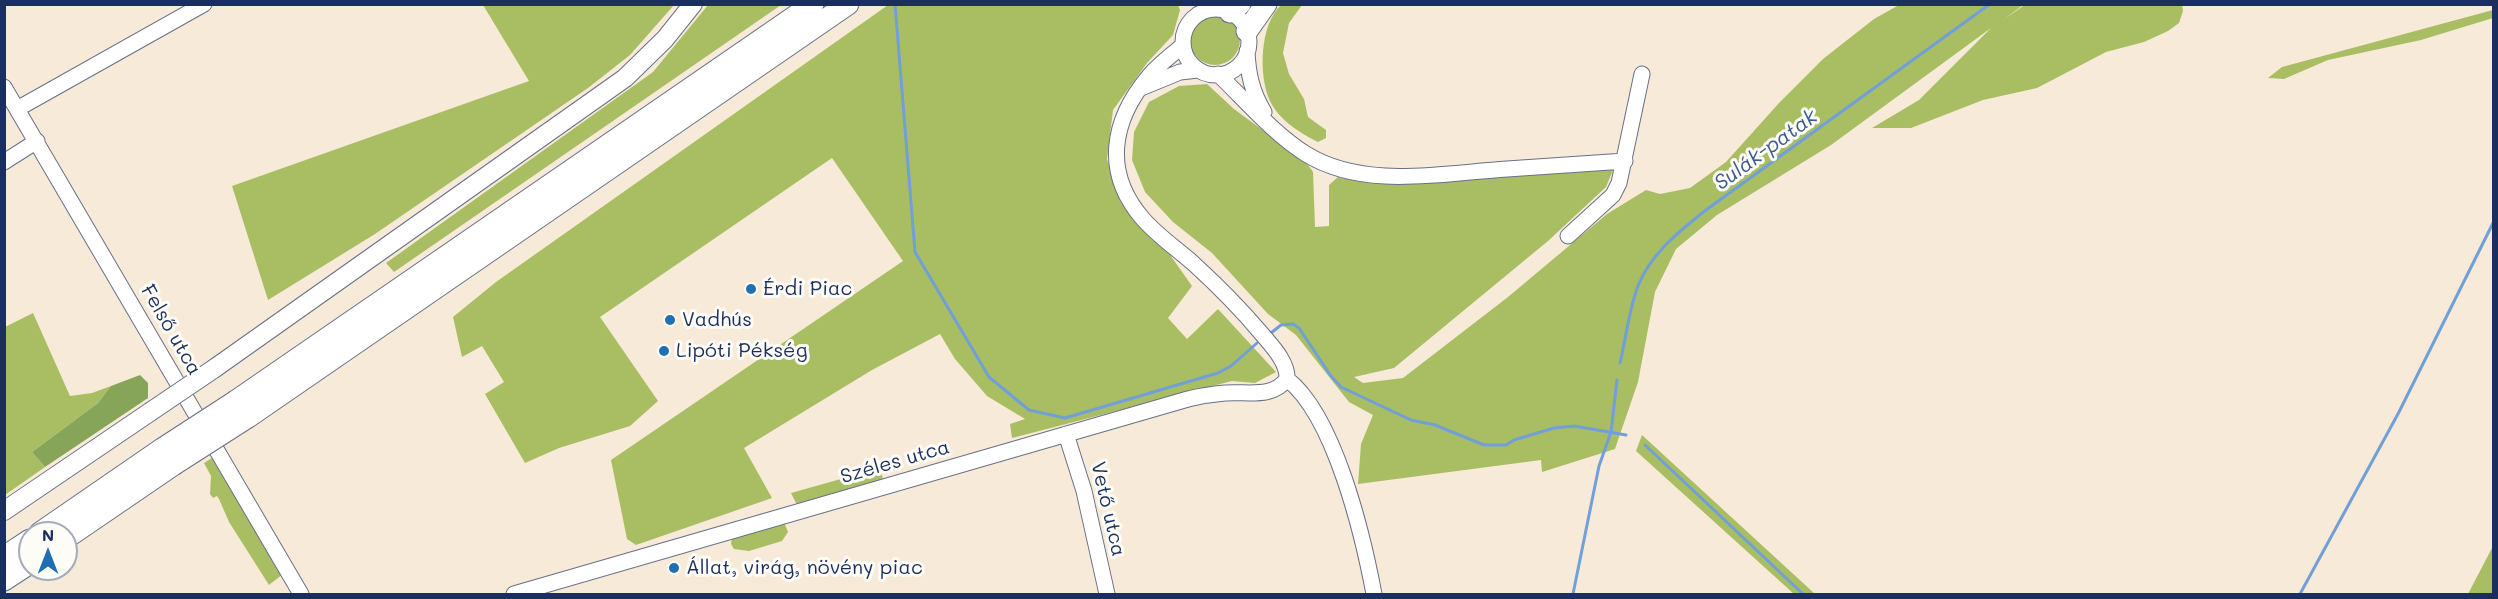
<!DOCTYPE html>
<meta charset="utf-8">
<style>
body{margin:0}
#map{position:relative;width:2498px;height:599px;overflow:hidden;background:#f8ead8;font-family:Mali,sans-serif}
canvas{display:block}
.frame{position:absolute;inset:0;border:6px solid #1b2f5e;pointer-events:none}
.north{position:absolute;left:18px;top:521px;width:60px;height:60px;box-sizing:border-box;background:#fdfcf7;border:2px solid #a3aaba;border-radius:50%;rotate:0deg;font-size:16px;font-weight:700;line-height:24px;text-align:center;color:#1b2f5e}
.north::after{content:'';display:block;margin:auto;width:21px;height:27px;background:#1f6fb2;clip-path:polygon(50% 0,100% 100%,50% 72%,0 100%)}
</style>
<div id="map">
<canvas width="2498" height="599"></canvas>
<div class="frame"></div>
<div class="north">N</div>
</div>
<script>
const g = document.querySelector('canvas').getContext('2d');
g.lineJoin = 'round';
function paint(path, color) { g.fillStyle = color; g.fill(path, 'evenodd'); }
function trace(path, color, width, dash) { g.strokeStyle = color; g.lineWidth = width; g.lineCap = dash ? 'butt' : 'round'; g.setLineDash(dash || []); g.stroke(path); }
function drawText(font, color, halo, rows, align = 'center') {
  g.font = font + ' Mali,sans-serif'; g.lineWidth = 6; g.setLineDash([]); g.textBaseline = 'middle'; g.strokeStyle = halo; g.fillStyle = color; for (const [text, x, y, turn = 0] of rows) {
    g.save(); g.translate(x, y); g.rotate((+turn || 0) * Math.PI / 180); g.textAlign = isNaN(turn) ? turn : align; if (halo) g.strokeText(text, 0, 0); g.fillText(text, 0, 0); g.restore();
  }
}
paint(new Path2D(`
 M2026,4H2182L2183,11L2179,23L2168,31L2144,42L2106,52L2037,88L1983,100L1911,128H1872L1919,100L1991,28L1831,145L1717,215L1676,249L1655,292L1638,382L1615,449L1542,472L1541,460L1358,484L1361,444L1373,415L1349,402L1296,335L1268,314L1212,253L1173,222L1145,192L1132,160L1134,132L1149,102L1179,86L1207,84L1234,109L1306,162L1313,172L1315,227L1329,226V185L1339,176L1395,183L1613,170L1606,187L1548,241L1394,368L1354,377L1363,383L1403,378L1508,297L1607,214L1646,190L1660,194L1690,188L1726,162L1779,103L1823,59L1874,19L1899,5H2023L2003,20Z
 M483,5H674L630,55L588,88L375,234L268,300L232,186L529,81Z
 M708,5H781L394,272L386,263L653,72Z
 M888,5H1178L1180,10L1173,35L1147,63L1113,110L1107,159L1117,193L1137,223L1168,252L1192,286L1168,318L1187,339L1218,309L1276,372L1255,383L1232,381L1012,438L1010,424L1025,419L987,396L955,359L940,334L872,370L744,448L772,498L636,545L627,539L611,460L903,261L832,158L600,317L658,401L630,426L559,448L525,463L485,394L504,382L482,346L462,357L453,317L496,282Z
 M1281,5H1302L1289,23L1283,53L1289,74L1304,99L1308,117L1326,130V138L1318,142C1300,133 1279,120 1270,101C1258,75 1260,24 1281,5Z
 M2493,10V18L2421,40L2328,60L2284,79L2268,78L2282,67Z
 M1190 40a25 25 0 1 1 50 0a25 25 0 1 1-50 0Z
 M33,313L70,396L92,393L111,386L98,403L32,452L45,467L5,495V327Z
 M1642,435L1815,594H1794L1636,451Z
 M215,456L283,574L269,585L229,522L219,499L217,496L213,498L210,494L211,476L204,463Z
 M880,468L883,479L801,504L796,503L791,493Z
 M784,522L788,532L782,541L749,551L734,549L731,544L732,538Z
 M2493,546V594H2468Z`), '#a9be63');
paint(new Path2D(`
 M140,375L148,383V398L45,467L32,452L98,403L111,386Z`), '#86a559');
trace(new Path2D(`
 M895,4L915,252L989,377L1029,410L1065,418L1218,373L1231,366L1257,343
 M1271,333L1281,325L1293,324L1299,328L1331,376L1341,387L1411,420L1435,425L1484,445H1506L1514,440L1554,428L1574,426L1626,435
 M1620,363C1626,338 1629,309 1638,286C1651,253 1680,231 1706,210L1990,4
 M1645,445L1803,594
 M1573,594L1599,466L1611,432L1617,380
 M2300,594L2399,412L2494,221`), '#709fd9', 3);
const minor = new Path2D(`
 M1183 42a33 33 0 1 1 66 0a33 33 0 1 1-66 0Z
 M1183,45C1172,55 1159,64 1149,76C1112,120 1102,172 1143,219C1158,236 1177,249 1194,264C1218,286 1240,308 1261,333C1271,345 1288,362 1287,379
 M1247,51C1248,74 1252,92 1264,112
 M1218,74C1245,100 1275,135 1306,154C1364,190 1443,173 1507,169C1546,166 1586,164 1625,161
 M4,87L301,594
 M1141,88L1180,72L1198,70
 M17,109L204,4
 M4,162L37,141
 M1568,236L1613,195L1619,183L1642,74
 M1287,379C1335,416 1363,536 1374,594
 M1066,434L1084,491L1107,594
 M514,594L1188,399C1200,396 1213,394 1225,393C1247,391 1272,399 1287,379`);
const major = new Path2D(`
 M215,368L625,78L665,39L693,4
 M4,511L150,412`);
const highway = new Path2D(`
 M1230,12L1240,4
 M1247,31L1266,4
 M236,401L813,4
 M248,417L848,4
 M40,533L162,449
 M66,538L173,465
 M4,557L30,540
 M4,580L30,563`);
trace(minor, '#687089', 17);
trace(major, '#687089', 20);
trace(highway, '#687089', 23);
trace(minor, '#fff', 15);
trace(major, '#fff', 18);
trace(highway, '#fff', 21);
const majorBridge = new Path2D(`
 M150,412L215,368`);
const highwayBridge = new Path2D(`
 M162,449L236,401
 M173,465L248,417`);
trace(majorBridge, '#687089', 20, []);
trace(highwayBridge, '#687089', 23, []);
trace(majorBridge, '#fff', 18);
trace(highwayBridge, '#fff', 21);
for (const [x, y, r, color] of [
 [751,289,6,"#1f6fb2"],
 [670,320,6,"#1f6fb2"],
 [664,351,6,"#1f6fb2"],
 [674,568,6,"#1f6fb2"]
]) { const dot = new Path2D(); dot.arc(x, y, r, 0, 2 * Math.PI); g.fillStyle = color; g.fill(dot); trace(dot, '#fdfcf7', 2); }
drawText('20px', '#1b2f5e', '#fdfcf7', [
 ["Érdi Piac",763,289],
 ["Vadhús",682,320],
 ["Lipóti Pékség",676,351],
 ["Állat, virág, növény piac",686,568]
], 'left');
drawText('20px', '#1b2f5e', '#fdfcf7', [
 ["Felső utca",171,330,60],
 ["Széles utca",895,462,-16],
 ["Vető utca",1108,509,77]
]);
drawText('italic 21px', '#3d5c8f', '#fdfcf7', [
 ["Sulák-patak",1766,150,-36]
]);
</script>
